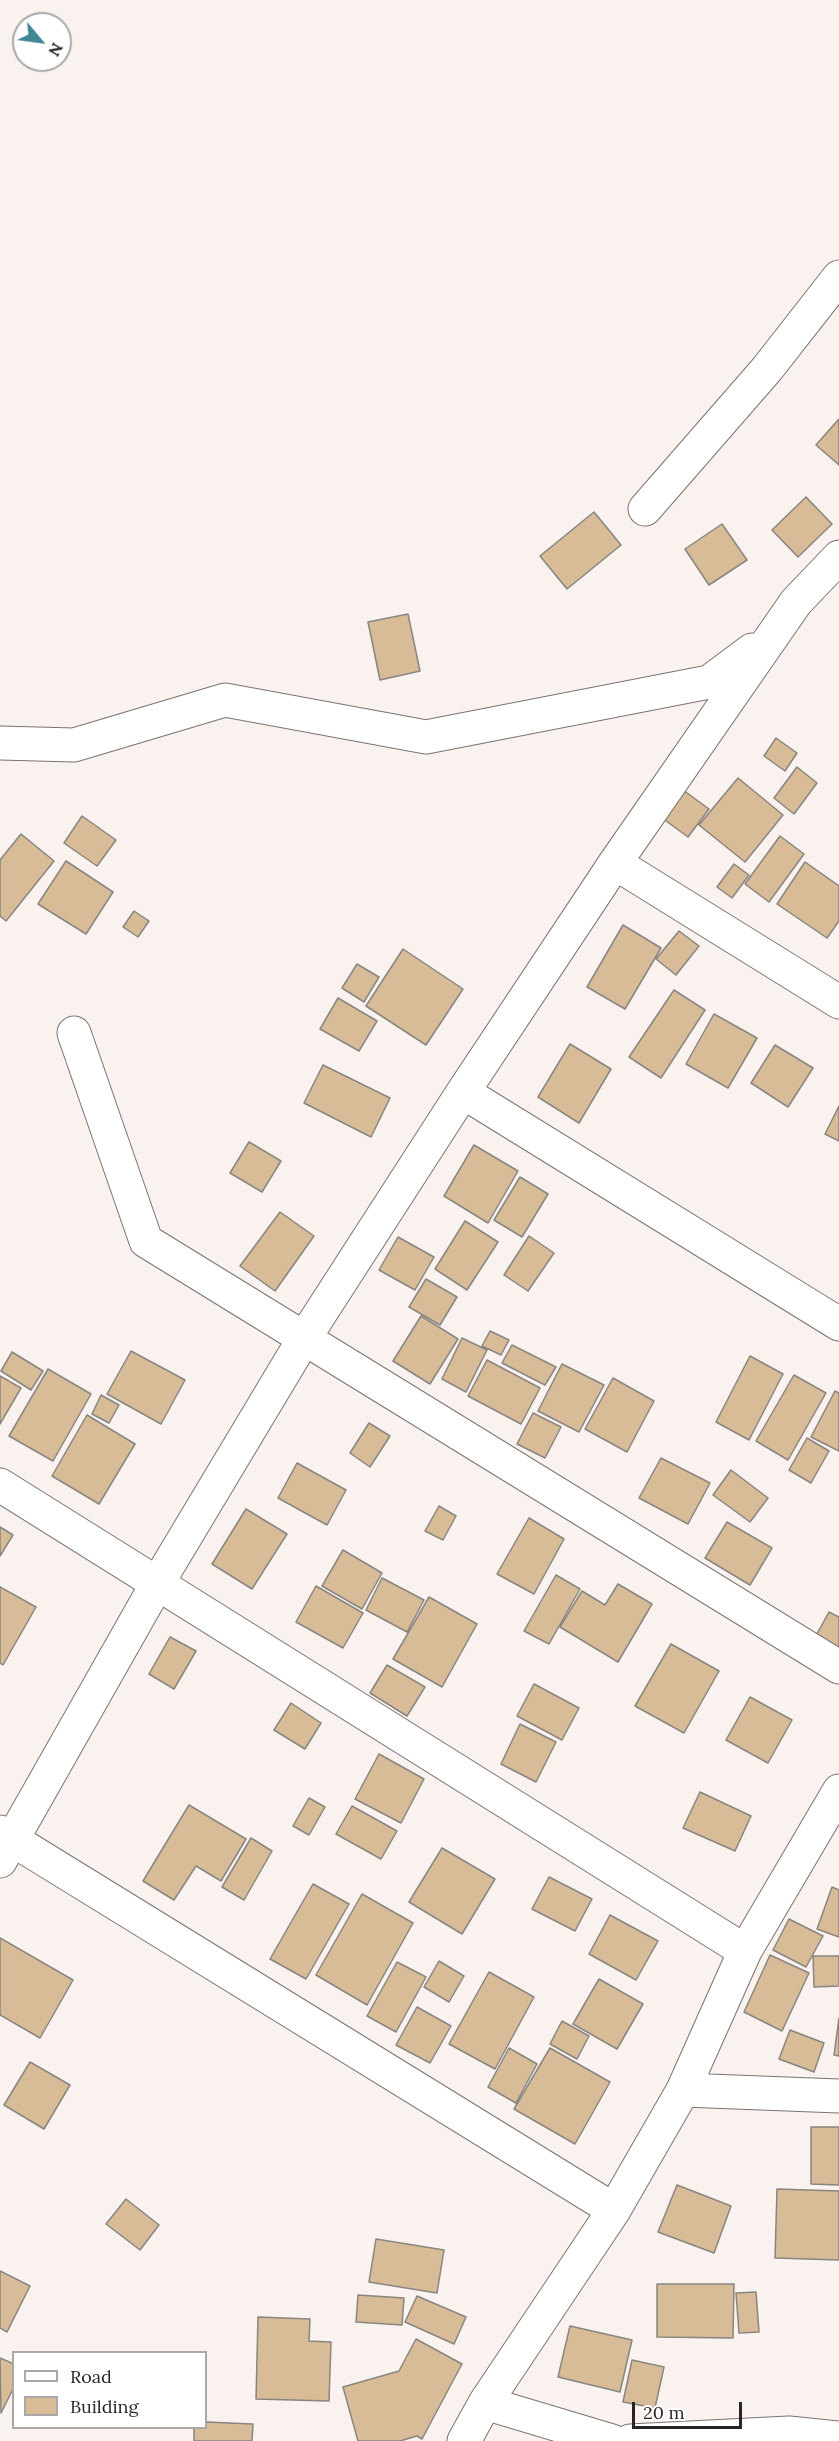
<!DOCTYPE html>
<style>
body{margin:0}
#map{position:relative;width:839px;height:2441px;overflow:hidden;background:#f9f2ef;font-family:Lora,serif}
canvas{display:block}
.legend{position:absolute;left:12px;top:2351px;width:195px;height:78px;box-sizing:border-box;background:#fff;border:2px solid #a9a8a7;margin:0;padding:8px 10px;list-style:none;font-size:18px;color:#272524}
.legend li{display:flex;align-items:center;gap:12px;height:30px}
.legend b{width:30px;border:2px solid #a9a8a7}
.north{position:absolute;left:12px;top:12px;width:60px;height:60px;box-sizing:border-box;background:#fff;border:2px solid #a9a8a7;border-radius:50%;rotate:119deg;font-size:16px;font-weight:700;line-height:24px;text-align:center;color:#272524}
.north::after{content:'';display:block;margin:auto;width:21px;height:27px;background:#418692;clip-path:polygon(50% 0,100% 100%,50% 72%,0 100%)}
.scale{position:absolute;left:632px;top:2402px;width:110px;height:27px;box-sizing:border-box;border:3px solid #272524;border-top:0;padding-left:8px;font-size:18px;line-height:21px;white-space:nowrap;color:#272524;-webkit-text-stroke:4px #fff;paint-order:stroke}
</style>
<div id="map">
<canvas width="839" height="2441"></canvas>
<ul class="legend">
<li><b style="height:8px;background:#fff"></b>Road</li>
<li><b style="height:16px;background:#d8bc97"></b>Building</li>
</ul>
<div class="north">N</div>
<div class="scale">20 m</div>
</div>
<script>
const g = document.querySelector('canvas').getContext('2d');
g.lineJoin = 'round';
function paint(path, color) { g.fillStyle = color; g.fill(path, 'evenodd'); }
function trace(path, color, width, dash) { g.strokeStyle = color; g.lineWidth = width; g.lineCap = dash ? 'butt' : 'round'; g.setLineDash(dash || []); g.stroke(path); }
const building = new Path2D(`
 M839,419V465L816,445Z
 M806,497L832,524L798,557L772,530Z
 M594,512L621,545L567,589L540,556Z
 M722,524L747,560L709,585L685,549Z
 M408,614L420,671L380,680L368,622Z
 M776,738L797,753L785,771L764,756Z
 M797,767L817,783L794,814L774,798Z
 M738,778L783,815L745,862L699,825Z
 M683,790L709,809L688,837L662,818Z
 M82,816L116,840L97,866L64,843Z
 M21,834L54,861L6,921L0,916V860Z
 M780,836L804,854L769,902L745,884Z
 M66,861L113,892L86,934L38,904Z
 M805,862L839,886V921L827,938L777,904Z
 M734,864L749,875L732,898L717,887Z
 M134,911L149,921L138,937L123,927Z
 M623,925L661,948L625,1009L587,987Z
 M679,931L699,946L676,975L656,959Z
 M403,949L463,989L426,1045L366,1006Z
 M357,964L379,977L364,1002L342,988Z
 M674,990L705,1010L661,1078L629,1057Z
 M338,998L377,1021L359,1051L320,1029Z
 M714,1014L757,1038L728,1088L686,1064Z
 M570,1044L611,1069L579,1123L538,1097Z
 M775,1045L813,1068L788,1107L751,1083Z
 M323,1065L390,1098L371,1137L304,1103Z
 M839,1106V1141L825,1134Z
 M249,1142L281,1161L262,1192L230,1173Z
 M474,1145L518,1171L488,1223L444,1196Z
 M520,1177L548,1194L522,1237L494,1220Z
 M280,1212L314,1236L275,1291L240,1266Z
 M465,1221L498,1242L467,1290L435,1269Z
 M529,1236L554,1253L528,1291L504,1275Z
 M398,1237L434,1257L415,1290L379,1270Z
 M426,1279L457,1297L440,1325L409,1307Z
 M421,1316L458,1339L430,1384L393,1361Z
 M490,1331L509,1340L501,1355L482,1346Z
 M462,1338L487,1350L466,1392L442,1379Z
 M512,1345L556,1367L545,1385L502,1363Z
 M131,1351L185,1380L161,1424L107,1394Z
 M12,1352L43,1371L31,1390L1,1371Z
 M750,1356L783,1374L749,1440L716,1422Z
 M487,1360L540,1388L521,1424L468,1396Z
 M562,1364L604,1385L579,1432L538,1411Z
 M48,1369L91,1394L53,1461L9,1436Z
 M794,1375L826,1393L788,1460L756,1441Z
 M0,1376L21,1388L0,1424Z
 M613,1378L654,1401L627,1452L585,1429Z
 M835,1391L839,1393V1451L811,1437Z
 M101,1395L119,1405L109,1423L92,1414Z
 M533,1413L561,1427L545,1458L517,1444Z
 M87,1415L135,1444L99,1504L52,1476Z
 M369,1423L390,1436L370,1467L350,1453Z
 M807,1438L829,1451L811,1483L789,1470Z
 M661,1458L710,1483L688,1524L639,1498Z
 M297,1463L346,1490L327,1525L278,1498Z
 M731,1470L768,1498L750,1522L713,1495Z
 M439,1506L456,1516L443,1540L425,1531Z
 M246,1509L287,1534L252,1589L212,1564Z
 M529,1518L564,1539L534,1594L497,1574Z
 M727,1522L772,1548L750,1585L705,1558Z
 M0,1527L13,1535L0,1556Z
 M343,1550L382,1573L362,1609L322,1586Z
 M556,1575L580,1589L549,1644L524,1631Z
 M382,1578L424,1600L407,1632L366,1610Z
 M618,1584L652,1604L618,1662L560,1627L582,1591L605,1605Z
 M316,1586L363,1613L343,1648L296,1622Z
 M0,1587L36,1607L3,1665L0,1663Z
 M429,1597L477,1624L442,1687L393,1659Z
 M829,1612L839,1617V1654L813,1641Z
 M170,1637L196,1651L174,1689L149,1674Z
 M671,1644L719,1671L684,1733L635,1706Z
 M387,1665L425,1687L407,1716L370,1693Z
 M534,1684L579,1708L562,1740L517,1716Z
 M750,1697L792,1720L768,1763L726,1740Z
 M291,1703L321,1723L305,1749L274,1730Z
 M520,1724L556,1742L536,1782L501,1764Z
 M379,1754L424,1779L401,1823L355,1799Z
 M700,1792L751,1816L735,1851L683,1828Z
 M309,1798L325,1807L309,1835L293,1826Z
 M189,1805L246,1839L221,1881L196,1866L174,1900L143,1881Z
 M352,1806L397,1831L381,1859L336,1834Z
 M251,1838L272,1851L244,1900L222,1887Z
 M442,1848L495,1879L462,1934L409,1902Z
 M549,1877L592,1899L575,1931L532,1909Z
 M313,1884L349,1904L306,1979L270,1959Z
 M832,1887L839,1890V1937L817,1929Z
 M362,1894L413,1923L367,2005L316,1975Z
 M610,1915L658,1941L636,1980L589,1954Z
 M789,1919L823,1936L806,1967L773,1950Z
 M0,1938L73,1980L40,2038L0,2015Z
 M770,1955L809,1973L782,2031L744,2012Z
 M813,1956H839V1986L814,1987Z
 M439,1961L464,1976L449,2002L424,1987Z
 M397,1962L426,1977L396,2032L367,2016Z
 M489,1972L534,1997L495,2069L449,2044Z
 M599,1979L643,2004L617,2049L573,2024Z
 M417,2007L451,2026L430,2063L396,2045Z
 M839,2018V2056L834,2055Z
 M562,2021L589,2036L577,2059L550,2044Z
 M790,2030L824,2043L814,2072L779,2059Z
 M509,2048L537,2064L516,2103L488,2087Z
 M550,2048L610,2082L575,2144L514,2109Z
 M30,2062L70,2085L44,2129L4,2105Z
 M811,2127H839V2185L811,2184Z
 M677,2185L731,2206L714,2253L658,2232Z
 M777,2189L839,2191V2260L775,2258Z
 M126,2199L159,2225L140,2250L106,2224Z
 M376,2239L444,2250L437,2293L369,2282Z
 M0,2271L30,2286L7,2332L0,2328Z
 M657,2284H734L733,2338L657,2337Z
 M756,2292L759,2332L739,2333L736,2293Z
 M358,2295L404,2298L402,2325L356,2322Z
 M417,2296L466,2317L454,2344L405,2322Z
 M258,2317L310,2319L309,2341L331,2342L329,2401L256,2399Z
 M570,2326L632,2340L620,2392L558,2377Z
 M416,2339L462,2364L422,2439L417,2436L400,2441H358L343,2387L399,2371Z
 M0,2358L14,2364V2387L1,2413Z
 M632,2360L664,2367L655,2408L623,2402Z
 M206,2422L253,2424L252,2441H194V2428H206Z`);
paint(building, '#d8bc97');
trace(building, '#898580', 1.5);
const minor = new Path2D(`
 M645,509L767,369L839,277
 M0,743L74,745L225,700L426,737L709,682L752,650
 M615,863L839,1002
 M74,1033L146,1241L839,1667
 M463,1092L839,1324
 M0,1485L745,1951
 M0,1832L614,2210
 M0,1861L157,1584L305,1337L463,1092L615,863L796,602L839,557
 M683,2090L839,2096
 M485,2403L612,2441
 M464,2441L485,2403L614,2210L683,2090L745,1951L839,1791
 M630,2441L789,2433L839,2438`);
trace(minor, '#7a7471', 35);
trace(minor, '#fff', 33);
</script>
